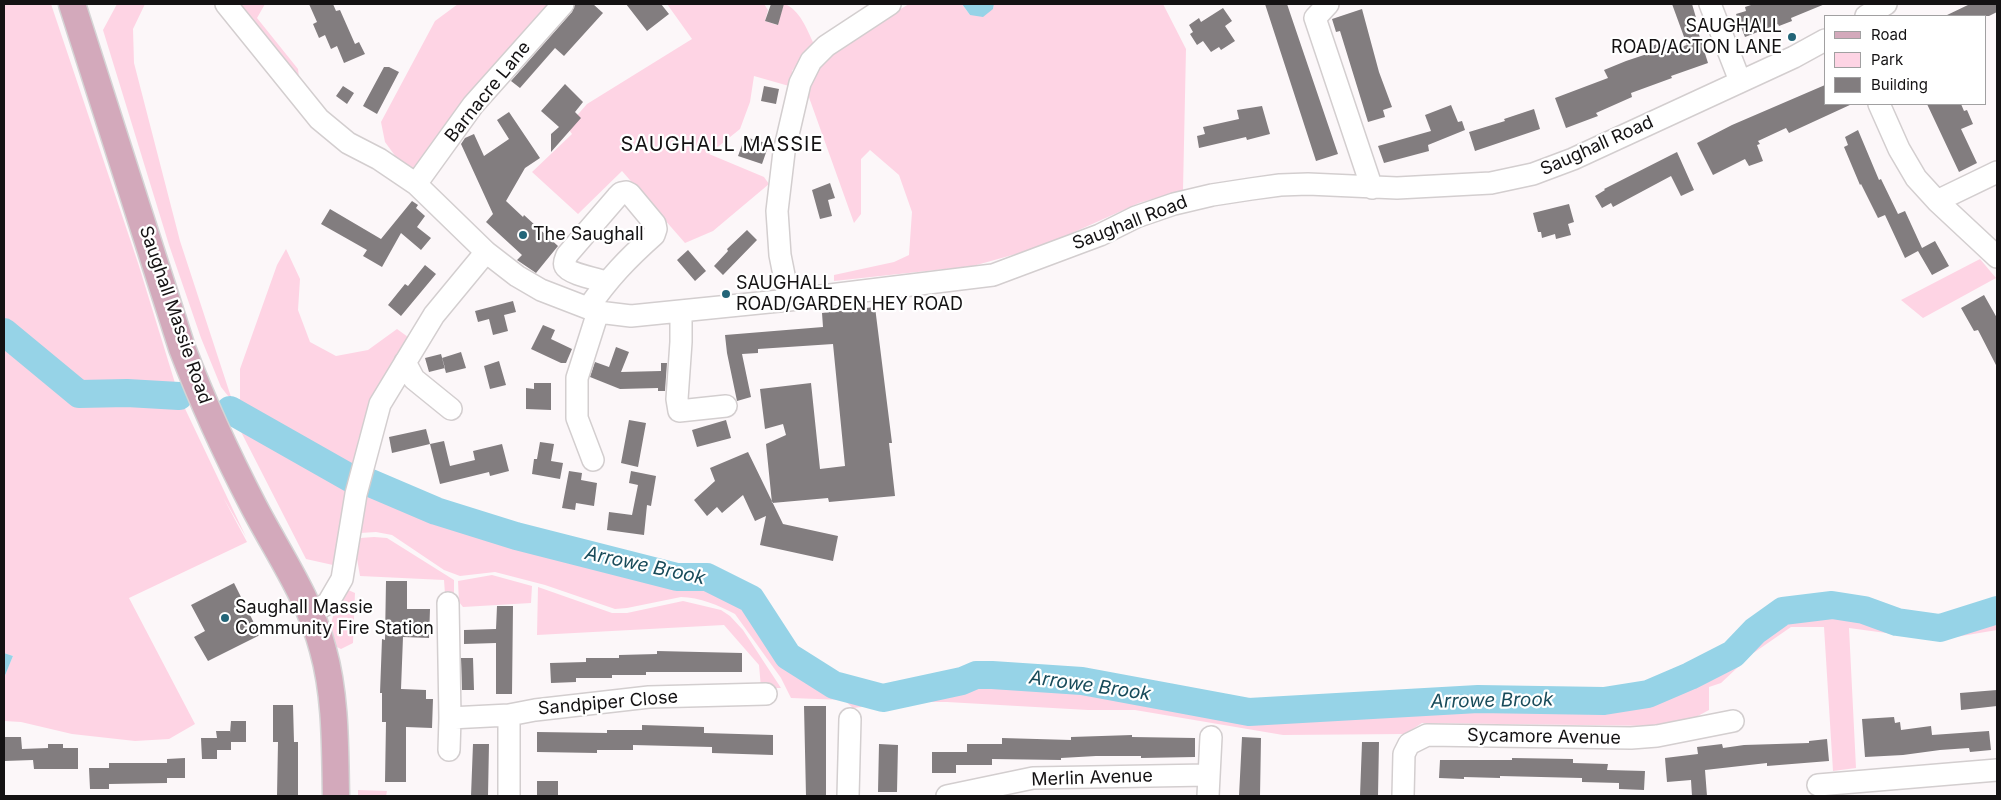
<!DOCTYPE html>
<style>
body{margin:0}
#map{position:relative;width:2001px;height:800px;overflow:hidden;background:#fcf7f9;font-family:Inter,sans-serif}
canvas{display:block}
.frame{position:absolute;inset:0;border:5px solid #141213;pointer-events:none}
.legend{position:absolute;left:1824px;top:15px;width:162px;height:90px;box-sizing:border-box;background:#fff;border:1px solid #a1a0a1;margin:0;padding:6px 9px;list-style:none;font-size:15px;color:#141213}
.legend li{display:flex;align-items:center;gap:10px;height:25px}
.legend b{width:25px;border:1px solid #a1a0a1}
</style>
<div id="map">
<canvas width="2001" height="800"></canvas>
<div class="frame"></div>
<ul class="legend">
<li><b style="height:6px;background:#d3a9bb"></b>Road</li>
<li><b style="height:14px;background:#fed4e4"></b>Park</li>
<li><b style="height:14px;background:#827d7f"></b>Building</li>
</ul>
</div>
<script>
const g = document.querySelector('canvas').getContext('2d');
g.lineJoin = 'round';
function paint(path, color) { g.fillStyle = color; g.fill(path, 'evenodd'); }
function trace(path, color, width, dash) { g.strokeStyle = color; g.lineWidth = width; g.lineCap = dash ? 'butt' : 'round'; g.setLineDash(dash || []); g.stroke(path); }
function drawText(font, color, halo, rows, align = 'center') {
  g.font = font + ' Inter,sans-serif'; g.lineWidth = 4.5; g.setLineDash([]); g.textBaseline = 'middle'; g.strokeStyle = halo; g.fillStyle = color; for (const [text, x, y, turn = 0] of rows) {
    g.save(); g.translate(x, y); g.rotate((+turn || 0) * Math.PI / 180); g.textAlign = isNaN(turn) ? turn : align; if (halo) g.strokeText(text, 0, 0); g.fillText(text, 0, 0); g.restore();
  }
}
paint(new Path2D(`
 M4,4H51L138,263L179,396L246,537L223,497L247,542L129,598L195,724L169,739L135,741L72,734L21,722L4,721V678L13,656L4,653Z
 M117,4H145L133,29L134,63L180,241L232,400L240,399V369L277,265L286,249L300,279L298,310L310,342L336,356L368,350L397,329L408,337L376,392L358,440L356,470L341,465L233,412L232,401L221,387L201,338L169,245L103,30Z
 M233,4H265L257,18L298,69L300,86Z
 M458,4H551L418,169L404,168L385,142L381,122L435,21Z
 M667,4H764L768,10L765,21L777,25L784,4C800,9 807,30 814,44L792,71L796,76L789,86L754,76L750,102L740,129L709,154L764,177L769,184L713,231L685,243L622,171L578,214L532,172L572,134L567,127L587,104L692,39Z
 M909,4H962L970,15L993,9L994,4H1163L1186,49L1183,190L1139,203L1041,247L973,266L834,281V275L894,262L909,255L912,212L899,175L870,150L861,159V214L854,223L806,89L815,69L832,50Z
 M1980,259L1996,278L1923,318L1901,300Z
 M237,424L350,488L333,565L306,559Z
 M374,488L394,497L435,521L498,543L695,584L732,594L751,610L769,642L797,670L829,688L883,698L962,681L976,675L1082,681L1249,712L1478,699L1604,701L1648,694L1690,676L1733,654L1755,631L1783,611L1832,605L1864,610L1897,622L1940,628L1997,610V630L1938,640L1849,628L1856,768L1833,771L1824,627H1791L1752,654L1721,683L1709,687V710L1696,717L1660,726L1422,723L1405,734L1283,735L1135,710H1088L947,702H904L853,708L844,700L791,698L781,678L735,614C720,606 699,597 681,597L627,608L615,609L545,585L495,572L460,576L444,570L392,535L376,532L360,533L368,493Z
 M374,537L387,538L454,580V594H445L444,580L360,576L357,559L360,538Z
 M492,575L532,586L531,603L463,607L459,602L458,581Z
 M538,587L612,613H627L683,601L721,610L730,616L743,630L781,688H761L759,665L724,625L537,635Z
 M346,589L355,593L353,643L341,649L335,646C326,623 335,609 346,589Z
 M358,790L387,791L386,796H358Z`), '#fed4e4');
paint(new Path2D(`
 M962,4H994L993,9L983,17L970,15Z
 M4,653L13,656L4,678Z`), '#96d3e7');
trace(new Path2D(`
 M4,332L79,394L127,393L179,396
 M230,410L350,478L368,482L436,511L516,536L677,577H707L751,599L788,656L834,685L883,698L962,681L976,675H992L1082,681L1249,712L1478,699L1604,701L1648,694L1690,676L1733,654L1755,631L1783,611L1832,605L1864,610L1897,622L1940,628L1997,610`), '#96d3e7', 28);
paint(new Path2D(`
 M309,4H333L336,11L340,10L355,44L359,42L365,54L344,63L337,46L331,49L325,35L319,38L313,24L317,22Z
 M575,4H593L603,13L564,56L555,48L520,88L511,81L572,12Z
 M626,4H661L669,14L647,31Z
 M771,4H784L778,25L765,21Z
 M1265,4H1287L1338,154L1316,161Z
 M1672,4H1692L1697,21L1695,22L1708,63L1671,76L1672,78L1631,93L1632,97L1596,113L1598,116L1566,128L1555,98L1608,78L1604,70L1626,61L1650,53L1649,47L1660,43L1663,53L1687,45Z
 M1754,4H1825L1791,18L1792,21L1779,26L1778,24L1745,37L1736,14L1746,11L1745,7Z
 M1970,4H1997V12L1989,16H1945Z
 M1223,8L1232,21L1225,26L1235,41L1221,50L1219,47L1211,52L1203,41L1197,45L1190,34L1193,32L1189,25L1199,18L1201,22Z
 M1362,9L1379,72L1392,107L1383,110L1385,117L1368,122L1340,31L1336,32L1332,19Z
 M384,67H389L399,72L377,114L363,106Z
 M565,84L583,102L575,112L581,118L551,152V134L559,127L541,111Z
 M1825,85V104H1852L1789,133L1786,128L1758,141L1760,144L1757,145L1763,161L1749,166L1745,159L1713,175L1697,143L1732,125Z
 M343,86L354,93L347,104L336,96Z
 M764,86L779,89L776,104L761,101Z
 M1927,104H1961L1964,111L1967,110L1973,124L1961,129L1977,163L1959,172Z
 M1451,105L1458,122L1462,121L1465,130L1428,145L1429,151L1384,163L1378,146L1431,131L1425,115Z
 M1262,106L1270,134L1247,140L1246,137L1199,148L1197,136L1205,134L1203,127L1239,119L1237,110Z
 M1534,109L1540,129L1475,151L1469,132L1505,121L1504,119Z
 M509,112L540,158L525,168L506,201L523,217L524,215L558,246L536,273L517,260L522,255L486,222L493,214L461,144L465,138L474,134L484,156L509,139L497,120Z
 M1858,130L1879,180L1881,179L1898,214L1905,211L1922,248L1935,241L1949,266L1932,275L1918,251L1905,258L1885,215L1878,218L1861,184L1860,185L1844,147L1848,145L1845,137Z
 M745,137L769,144L762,164L738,156Z
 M1677,152L1694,190L1681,196L1671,176L1613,207L1611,203L1602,208L1595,196L1605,190L1604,189Z
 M830,183L835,198L828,200L832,216L820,219L812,190Z
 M412,201L418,205L416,208L425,216L417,227L431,238L421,250L401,233L382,267L363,256L367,250L321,224L330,209L381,239Z
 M1569,204L1574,222L1568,224L1571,235L1556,239L1555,234L1542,238L1541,232H1538L1533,213Z
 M747,230L757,240L723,275L714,266L728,251L727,249Z
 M688,250L706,271L695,281L677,260Z
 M425,265L436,274L401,316L388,305L405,284L408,286Z
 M1984,295L1997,318V367L1978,330L1974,331L1961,308Z
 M513,301L516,312L504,315L508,331L493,335L489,319L478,322L475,311Z
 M875,307L892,443H889L895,496L829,502L828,498L772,503L766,444L786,435L783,424L765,429L760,389L811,383L820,469L845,466L833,344L758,349V353L742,354L751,397L737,401L727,353L725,335L823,327L822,313Z
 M543,325L555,330L551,339L572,349L566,363H561L531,349Z
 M616,347L629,352L621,372L661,371V363H667L665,391H658V388L620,389L590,377L595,362L609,367Z
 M461,352L466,368L446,373L442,358Z
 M441,354L445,368L429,372L425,358Z
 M499,361L506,385L490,389L484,366Z
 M534,383H551V410L526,409V388L534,389Z
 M629,420L646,423L638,467L621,463Z
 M726,420L731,438L697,447L692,430Z
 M426,429L430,444L392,453L389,437Z
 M444,441L450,466L475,460L473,451L502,444L509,471L490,476L489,472L440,484L430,444Z
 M540,442L554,444L551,461L563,463L560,479L532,474L534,459H537Z
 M748,452L783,524L838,536L833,561L760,545L766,516L755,521L743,495L722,513L717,507L707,516L694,500L715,481L710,468Z
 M569,471L582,473L581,480L597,483L594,506L576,503L575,510L562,508Z
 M631,471L656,476L651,506L647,505L644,535L607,530L609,512L632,515L638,485L629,483Z
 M386,581H407V609H430L429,638L403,637L401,689L426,690V699H433L432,728L406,727V782H385L386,722H382V693H380L382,639L385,640Z
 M234,583L260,635L208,661L194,637L205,631L191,605Z
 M497,606H513L512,694H496V643L464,644V630L496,629Z
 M657,651L742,653V672H646V675H612V678H576V682L551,683L550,663L586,662V658H619V655L657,654Z
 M461,658H473L474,690H462Z
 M1997,690V706L1961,710L1960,693Z
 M273,705H293L294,742H298V796H277L278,742H273Z
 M804,706H826V796H806Z
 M1894,717L1895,723L1900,722L1901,730L1931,726L1932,735L1989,731L1991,750L1970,752L1969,748L1940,750L1903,755L1865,757L1862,719Z
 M231,721H246V742H231V750H217V759H202L201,738H217L216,731H230V733Z
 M642,725L704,727V733L773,735V755L712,753V747L633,745V750H597V753L537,752V732L607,733V730H642Z
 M1132,735V737L1195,738V757L1141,758V756H1096L1061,758V760L992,759V765H956V773H932V752H967V744H1002V738L1071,740V737Z
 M4,737H21L22,749L48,748V744H63V748H78V769H34L33,760L4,761Z
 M1242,737L1261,738L1260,796H1239Z
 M1827,739L1829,761L1767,766V763L1705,770L1707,796H1692L1691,780L1667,782L1665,758L1698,754L1697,747L1722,744L1723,748L1744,745L1809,743V741Z
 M1362,742H1379L1378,796H1360Z
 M473,744H489L488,796H471Z
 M879,744L898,745L897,792H878Z
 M185,758V778H167V783L109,784V789H90L89,768H109V763H167V759Z
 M1512,758L1573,759V763L1608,764L1607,770L1645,771L1644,790L1619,789V783L1582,782V778L1500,776V778L1464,777V779L1439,778L1440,760H1512Z
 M537,781H558V796H537Z`), '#827d7f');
const minor = new Path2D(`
 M226,4L319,119L348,143L379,159L416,184L486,252L517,276L541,290L598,312L631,316L789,300L993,275L1100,235L1136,217L1174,204L1212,195L1251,189L1280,185L1308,184L1397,188L1491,183L1533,174L1573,159L1794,57L1825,40
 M1328,4L1315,18L1372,188
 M1710,4L1740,81
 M1866,16L1886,4
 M1879,104L1899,149L1916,178L1937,201L1997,257
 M416,184L473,105L563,4
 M1937,201L1997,172
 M789,300L780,255L777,211L784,152L800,83L811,61L826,46L890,4
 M588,308C609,278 627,259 654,235L656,229L655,224L630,194L626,192L621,193L617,197L567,255C566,258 563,263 565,266C569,274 597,279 606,282
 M681,311V342L677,399L679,411L726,406
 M405,362L414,379L451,409
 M593,460L577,418V378L598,312
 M448,603L450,718L509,715L535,710L649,697L766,694
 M310,614L328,603L342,579L356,494L380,404L434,315L486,252
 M449,750L450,718
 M1818,785L1997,770
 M509,796V715
 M848,796L850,719
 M947,796L1033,778L1208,775
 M1208,796L1211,737
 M1403,796L1404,754L1409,744L1427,735L1631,738L1657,736L1733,721`);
const major = new Path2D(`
 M72,4L182,348C203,403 227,455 254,507C278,553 310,599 323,650C336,696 335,748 336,796`);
trace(minor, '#d3cecf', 24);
trace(major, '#d5d4d5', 29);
trace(minor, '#fff', 21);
trace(major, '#d3a9bb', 26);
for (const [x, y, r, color] of [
 [1792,37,5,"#236578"],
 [523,235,5,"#236578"],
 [726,294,5,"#236578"],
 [225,618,5,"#236578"]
]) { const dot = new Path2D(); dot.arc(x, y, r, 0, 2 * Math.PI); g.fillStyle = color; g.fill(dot); trace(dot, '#fff', 2); }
drawText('18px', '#141213', '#fff', [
 ["SAUGHALL",1782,27,"right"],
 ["ROAD/ACTON LANE",1782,48,"right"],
 ["The Saughall",533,235],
 ["SAUGHALL",736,284],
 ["ROAD/GARDEN HEY ROAD",736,305],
 ["Saughall Massie",235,608],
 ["Community Fire Station",235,629]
], 'left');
drawText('18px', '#141213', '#fff', [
 ["Barnacre Lane",488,92,-51],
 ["Saughall Road",1597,146,-24],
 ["Saughall Road",1130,223,-21],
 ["Saughall Massie Road",175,315,71],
 ["Sandpiper Close",608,703,-5],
 ["Sycamore Avenue",1544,737,1],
 ["Merlin Avenue",1092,778,-2]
]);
drawText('italic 19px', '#184b5a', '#fff', [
 ["Arrowe Brook",645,566,12],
 ["Arrowe Brook",1090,686,8],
 ["Arrowe Brook",1492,701,-1]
]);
g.letterSpacing = '1px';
drawText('20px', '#141213', '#fff', [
 ["SAUGHALL MASSIE",722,145]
]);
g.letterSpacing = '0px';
</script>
